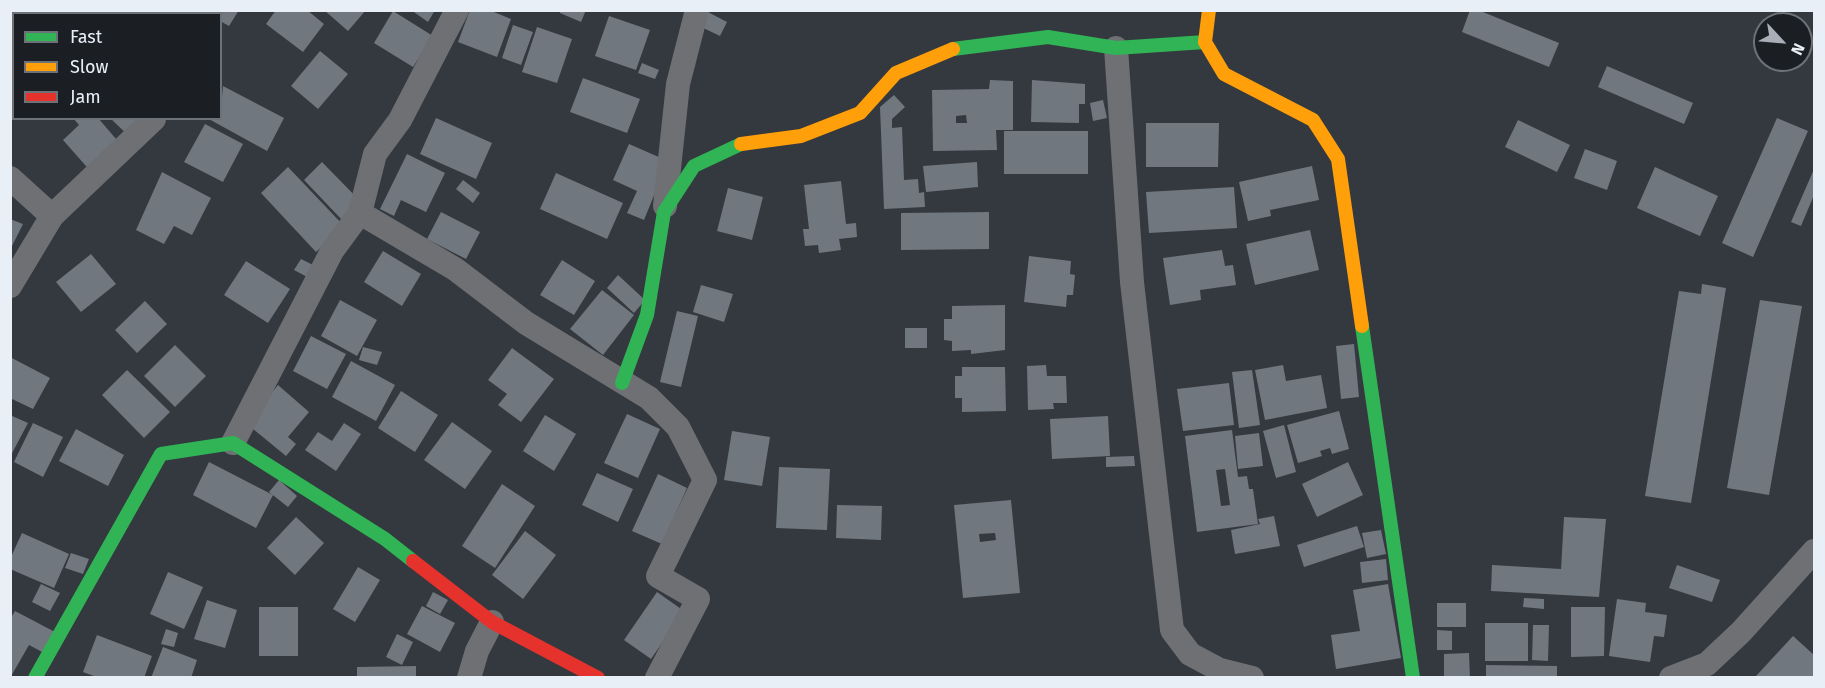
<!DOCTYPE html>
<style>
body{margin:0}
#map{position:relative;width:1825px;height:688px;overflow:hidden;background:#34393f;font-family:"Fira Sans",sans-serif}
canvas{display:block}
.frame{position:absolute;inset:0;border:12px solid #e9eff7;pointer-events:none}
.legend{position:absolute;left:12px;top:12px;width:210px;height:108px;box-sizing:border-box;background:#1b1f24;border:2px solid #6d7278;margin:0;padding:8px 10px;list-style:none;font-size:18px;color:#e9eff7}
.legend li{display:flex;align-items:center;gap:12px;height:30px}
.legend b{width:30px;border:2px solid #6d7278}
.north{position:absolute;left:1753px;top:12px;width:60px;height:60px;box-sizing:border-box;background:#1b1f24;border:2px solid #6d7278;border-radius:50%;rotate:116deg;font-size:16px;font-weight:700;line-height:24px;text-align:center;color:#e9eff7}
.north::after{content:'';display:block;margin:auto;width:21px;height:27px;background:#aaafb7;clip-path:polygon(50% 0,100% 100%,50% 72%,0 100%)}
</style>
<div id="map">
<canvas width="1825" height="688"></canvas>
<div class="frame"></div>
<ul class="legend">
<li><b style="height:8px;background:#30b455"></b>Fast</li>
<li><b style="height:8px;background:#ff9f0a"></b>Slow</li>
<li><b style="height:8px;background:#e5322d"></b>Jam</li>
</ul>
<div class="north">N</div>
</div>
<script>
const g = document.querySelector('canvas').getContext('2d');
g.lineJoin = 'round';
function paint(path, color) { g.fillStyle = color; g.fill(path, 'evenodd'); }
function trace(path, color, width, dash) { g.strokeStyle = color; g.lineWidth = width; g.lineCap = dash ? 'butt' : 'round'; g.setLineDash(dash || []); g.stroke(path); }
paint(new Path2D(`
 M216,10H239L229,26L220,21V14H214Z
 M276,10H307L324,24L303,52L266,24Z
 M324,10H366L348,31Z
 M411,10H435L428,22Z
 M470,10H489L511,19L497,57L458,42Z
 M560,10H586L581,22L560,13Z
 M704,10L727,22L720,36L695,24Z
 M1470,10H1478L1559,43L1549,67L1462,32Z
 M393,11L433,36L413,67L374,43Z
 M609,16L650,30L636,70L595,56Z
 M513,25L533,32L521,65L502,58Z
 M537,27L572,39L557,83L522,72Z
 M320,51L348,74L318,109L291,86Z
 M642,63L659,70L655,79L638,73Z
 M1607,66L1693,103L1684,124L1598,87Z
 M583,78L640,99L627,133L570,112Z
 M990,80L1013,81V130H996L997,150L933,151L932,90L989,89ZM966,115L967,123H956V116Z
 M1032,80L1085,84V104H1079V123L1031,122Z
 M223,86L284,118L267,151L207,118H220Z
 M894,95L905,107L892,119V128L902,127L904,180L918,179L919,193L924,192L925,207L884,209L880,107Z
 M1103,100L1107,118L1093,121L1090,103Z
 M73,118H98L123,147L93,174L63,140L79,125Z
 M110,118H151L132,139Z
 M436,118L492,143L476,179L420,154Z
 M1777,118L1808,131L1753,257L1722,243Z
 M1518,120L1570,145L1557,172L1505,147Z
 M1146,123H1219L1218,167H1146Z
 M205,124L243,144L223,182L184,162Z
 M1004,131H1088V174H1004Z
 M629,144L668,161L644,220L627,213L637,191L613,180Z
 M1585,149L1617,161L1607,190L1574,178Z
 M407,154L445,173L426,212L401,200L394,216L380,209Z
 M322,162L362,203L343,221L304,180Z
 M977,162L978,187L926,192L923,166Z
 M1312,166L1319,200L1270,210L1271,216L1248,221L1239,182Z
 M288,167L344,226L316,252L261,193Z
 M1655,167L1718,196L1700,236L1637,208Z
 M1814,169V195L1801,226L1791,222Z
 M162,172L211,198L192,235L174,226L164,244L136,230Z
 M556,173L623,203L607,239L540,209Z
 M463,180L480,193L473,203L456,189Z
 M841,181L846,224L856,223L857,237L839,239L841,250L819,253L818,245L805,246L803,229H809L804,185Z
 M1234,187L1237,228L1149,233L1146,192Z
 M728,188L763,197L752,240L717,231Z
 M441,212L480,232L466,259L427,239Z
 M989,212V249L901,250V213Z
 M10,219L23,224L10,250Z
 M1310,230L1319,270L1255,285L1246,244Z
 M1222,250L1225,266L1233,265L1236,285L1200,290L1201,300L1170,305L1163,258Z
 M383,251L421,274L402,306L364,282Z
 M91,254L116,284L81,312L56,282Z
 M1029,256L1071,261L1070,274L1075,275L1073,295H1067L1066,307L1024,302Z
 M301,259L319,268L313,280L294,270Z
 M562,260L595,281L574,315L540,295Z
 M246,261L290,289L268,323L224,295Z
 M618,275L645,300L634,313L607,288Z
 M1702,284L1726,288L1691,503L1645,496L1679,291L1701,294Z
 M701,285L733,294L724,322L693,312Z
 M602,290L634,315L603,355L570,329Z
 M340,300L377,320L357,356L321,336Z
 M1760,300L1802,306L1769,495L1727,488Z
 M145,301L167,324L137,353L115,330Z
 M1005,305V350L971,354V350L952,351V341L944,340V319H952V306Z
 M677,311L698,316L681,387L660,382Z
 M905,328H927V348H905Z
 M311,336L346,354L327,389L293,371Z
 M1354,344L1359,397L1341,399L1336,346Z
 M175,345L206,376L175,407L144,376Z
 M363,347L382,352L377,365L359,360Z
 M512,348L554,379L521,422L498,405L507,394L488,380Z
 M10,357L50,378L33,409L10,398Z
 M351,361L395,385L376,421L332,397Z
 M1046,365L1047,376H1066L1067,403H1053L1054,409L1028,410L1027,366Z
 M1283,365L1286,381L1321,375L1327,408L1265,420L1255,370Z
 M962,367H1005L1006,411L962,412V398H955V376H962Z
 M127,370L170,412L144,438L102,395Z
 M1252,370L1260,425L1239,428L1232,372Z
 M1229,383L1234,425L1183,431L1177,389Z
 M278,385L309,412L288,437L296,444L286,456L247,424Z
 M401,391L438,415L415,452L378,428Z
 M1339,411L1349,449L1332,454L1330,448L1320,451L1322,456L1298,463L1287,425Z
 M627,414L660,429L638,478L604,463Z
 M10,415L28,423L10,457Z
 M545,415L576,434L554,471L523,451Z
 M1108,416L1110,456L1052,459L1050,419Z
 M452,422L492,451L465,489L424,460Z
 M33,423L63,437L43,477L14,462Z
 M344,423L361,434L336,471L305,450L318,432L332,441Z
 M1284,425L1296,472L1276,478L1263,431Z
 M76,429L124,455L108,486L59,461Z
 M1232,430L1238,477L1247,476L1249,489H1253L1258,524L1197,532L1185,436ZM1225,469L1230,505L1221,506L1216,470Z
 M732,431L770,437L762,486L724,480Z
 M1259,433L1263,466L1238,469L1235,436Z
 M1134,456L1135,466L1106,467V457Z
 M209,462L273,495L256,528L193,495Z
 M1348,462L1363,495L1317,517L1302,484Z
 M779,467L830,469L827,530L776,528Z
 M597,473L633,489L618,522L582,505Z
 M658,474L687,488L662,544L632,531Z
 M279,480L297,496L288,507L269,492Z
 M502,484L535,506L495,568L462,546Z
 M1011,500L1020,593L963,598L954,505ZM995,533L996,540L980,542L979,534Z
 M837,505L882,506L881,540L836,538Z
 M1274,516L1280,546L1235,554L1231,530L1260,524L1258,519Z
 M296,517L324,543L295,575L267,548Z
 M1564,517L1606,519L1599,597L1491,591L1492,565L1561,569Z
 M1357,526L1364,547L1304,567L1297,545Z
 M1381,530L1386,554L1367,558L1362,533Z
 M525,531L556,555L523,599L492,575Z
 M22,533L69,554L54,588L10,569V559Z
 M71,553L89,559L83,574L65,568Z
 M1386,559L1388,580L1362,583L1360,562Z
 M1677,565L1720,580L1712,602L1669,588Z
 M358,567L380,580L355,622L333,609Z
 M168,572L203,587L184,629L150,614Z
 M41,584L60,593L50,611L32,602Z
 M1388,584L1401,658L1336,669L1331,635L1360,631L1353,590Z
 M433,592L448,600L440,614L426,606Z
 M657,592L684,611L651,659L624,640Z
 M1524,598L1544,599V609L1523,607Z
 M1617,599L1646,603L1645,612L1667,615L1664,637L1654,636L1650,662L1609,656Z
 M207,600L237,610L225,648L194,639Z
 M1437,603H1466V627H1437Z
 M422,606L455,623L440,652L407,634Z
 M259,607H298V656H259Z
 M1571,607H1605L1604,656L1571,657Z
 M15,611L55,632L44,653L29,645L10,678V619Z
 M1485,623H1528V661H1485Z
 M1533,625H1549L1548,661L1532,660Z
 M166,629L178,633L174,647L161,644Z
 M1437,630L1452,631V650H1437Z
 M397,634L413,642L402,665L386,657Z
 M97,635L152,656L144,678H99L83,672Z
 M1793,636L1814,655V678H1758L1756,676Z
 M163,647L197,660L191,678H151Z
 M1469,653L1470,678H1444V654Z
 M1486,665L1557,666V678H1486Z
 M416,666V678H357V667Z`), '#70777f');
trace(new Path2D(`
 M1116,48L1132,282L1172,630L1190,654L1220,670L1252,678
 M10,178L52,216
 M665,206L678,84L697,10
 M360,213L455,269L526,323L649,398L678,427L705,480L658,576L698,599L657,678
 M10,286L52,216L154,119
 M233,443L332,251L360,213L375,154L400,120L457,10
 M469,678L477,651L492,622
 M1671,678L1707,664L1741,632L1814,551`), '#6e7073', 24);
trace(new Path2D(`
 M953,49L1048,37L1116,48L1205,42
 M1362,326L1413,678
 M622,383L647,315L664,212L694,166L741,144
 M35,678L161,454L233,443L385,539L413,561`), '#30b455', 14);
trace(new Path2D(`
 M1209,10L1205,42L1224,74L1313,120L1338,159L1362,326
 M741,144L801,136L860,113L896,73L953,49`), '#ff9f0a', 14);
trace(new Path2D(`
 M413,561L492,622L598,678`), '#e5322d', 14);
</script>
